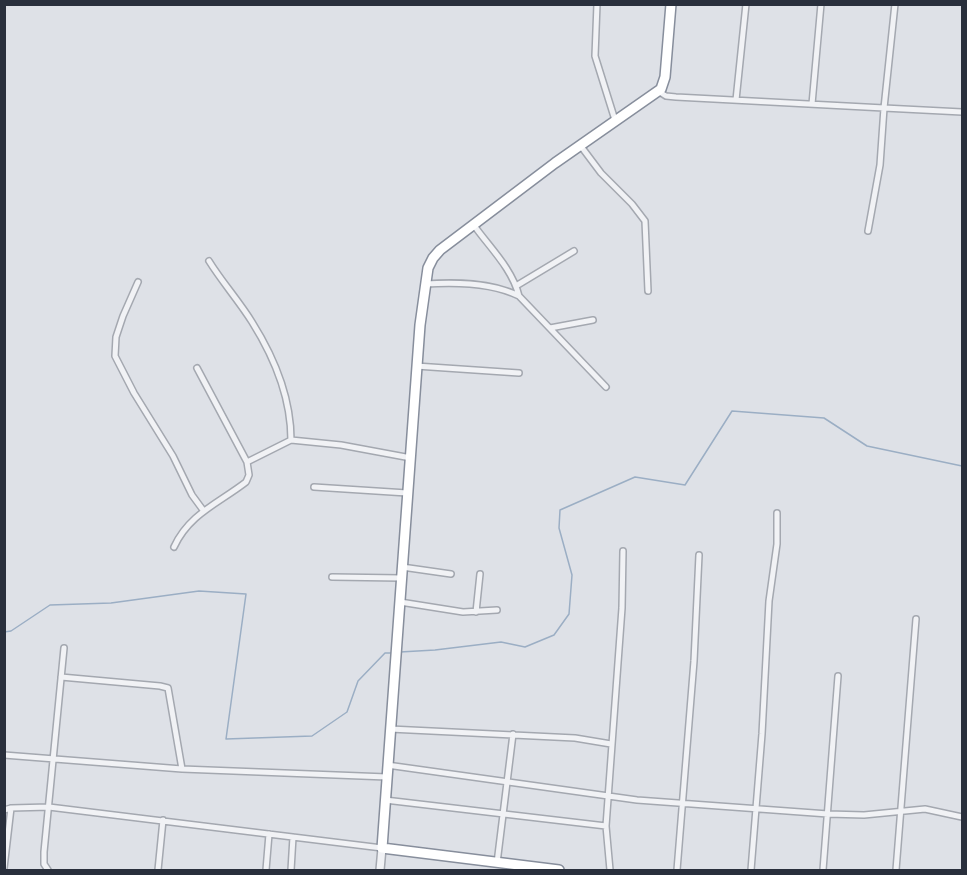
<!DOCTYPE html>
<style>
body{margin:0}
#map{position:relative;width:967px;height:875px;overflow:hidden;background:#dee1e7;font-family:Rubik,sans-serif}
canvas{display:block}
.frame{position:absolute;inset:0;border:6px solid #292f3c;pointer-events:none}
</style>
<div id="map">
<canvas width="967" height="875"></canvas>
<div class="frame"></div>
</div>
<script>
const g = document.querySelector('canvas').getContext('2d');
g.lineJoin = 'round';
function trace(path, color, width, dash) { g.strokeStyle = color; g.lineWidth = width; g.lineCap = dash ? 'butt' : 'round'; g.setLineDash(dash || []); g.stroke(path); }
trace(new Path2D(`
 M4,632L11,631L50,605L111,603L199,591L246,594L226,739L312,736L347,712L358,681L385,653H392
 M400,652L435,650L501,642L525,647L554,635L569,614L572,575L559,528L560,510L635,477L685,485L732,411L824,418L867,446L962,466`), '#9baec4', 1.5);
const minor = new Path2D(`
 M597,4L595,56L615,120
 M658,91L666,96L676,97L884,108L895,4
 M736,100L746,4
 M812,104L821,4
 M580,145L601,173L632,204L645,221L648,291
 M473,224C489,247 512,268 519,296L606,387
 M868,231L880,165L884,108L962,112
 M209,261C222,282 239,301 252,322C274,357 291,399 291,440
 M138,282L123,316L116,337L115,356L134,393L173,456L192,495L203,510
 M425,284C455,282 491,282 519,296
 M516,286L574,251
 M550,328L593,320
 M416,366L519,373
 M247,462L291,440L341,445L411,458
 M314,487L407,493
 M174,547C189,514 219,503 246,482L249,475L247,462L197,368
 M402,567L451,574
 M332,577L401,578
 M400,602L463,612L497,610
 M476,612L480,574
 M61,677L160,686L168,688L182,769
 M390,729L575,738L611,744
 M4,755L182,769L387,777
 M387,765L637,800L828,814L864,815L925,809L962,817
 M385,800L606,826
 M4,810L11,808L49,807L382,848
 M497,863L513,734
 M4,868L11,808
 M48,870L44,864V852L64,648
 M158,870L163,820
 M266,870L269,834
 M291,870L293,837
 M610,870L606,826L622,608L623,551
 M677,870L694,661L699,555
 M751,870L762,734L769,601L777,544V513
 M823,870L838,676
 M896,870L916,619`);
const tertiary = new Path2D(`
 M380,870L382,848`);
const trunk = new Path2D(`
 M559,870L382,848L420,325L428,268L433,258L440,250L555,163L661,89L665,77L671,4`);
trace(minor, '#a4a8b0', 8);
trace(tertiary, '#a4a8b0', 10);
trace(trunk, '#878e9c', 12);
trace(minor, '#f1f2f5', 5);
trace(tertiary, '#f1f2f5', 7);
trace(trunk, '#fff', 9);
</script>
